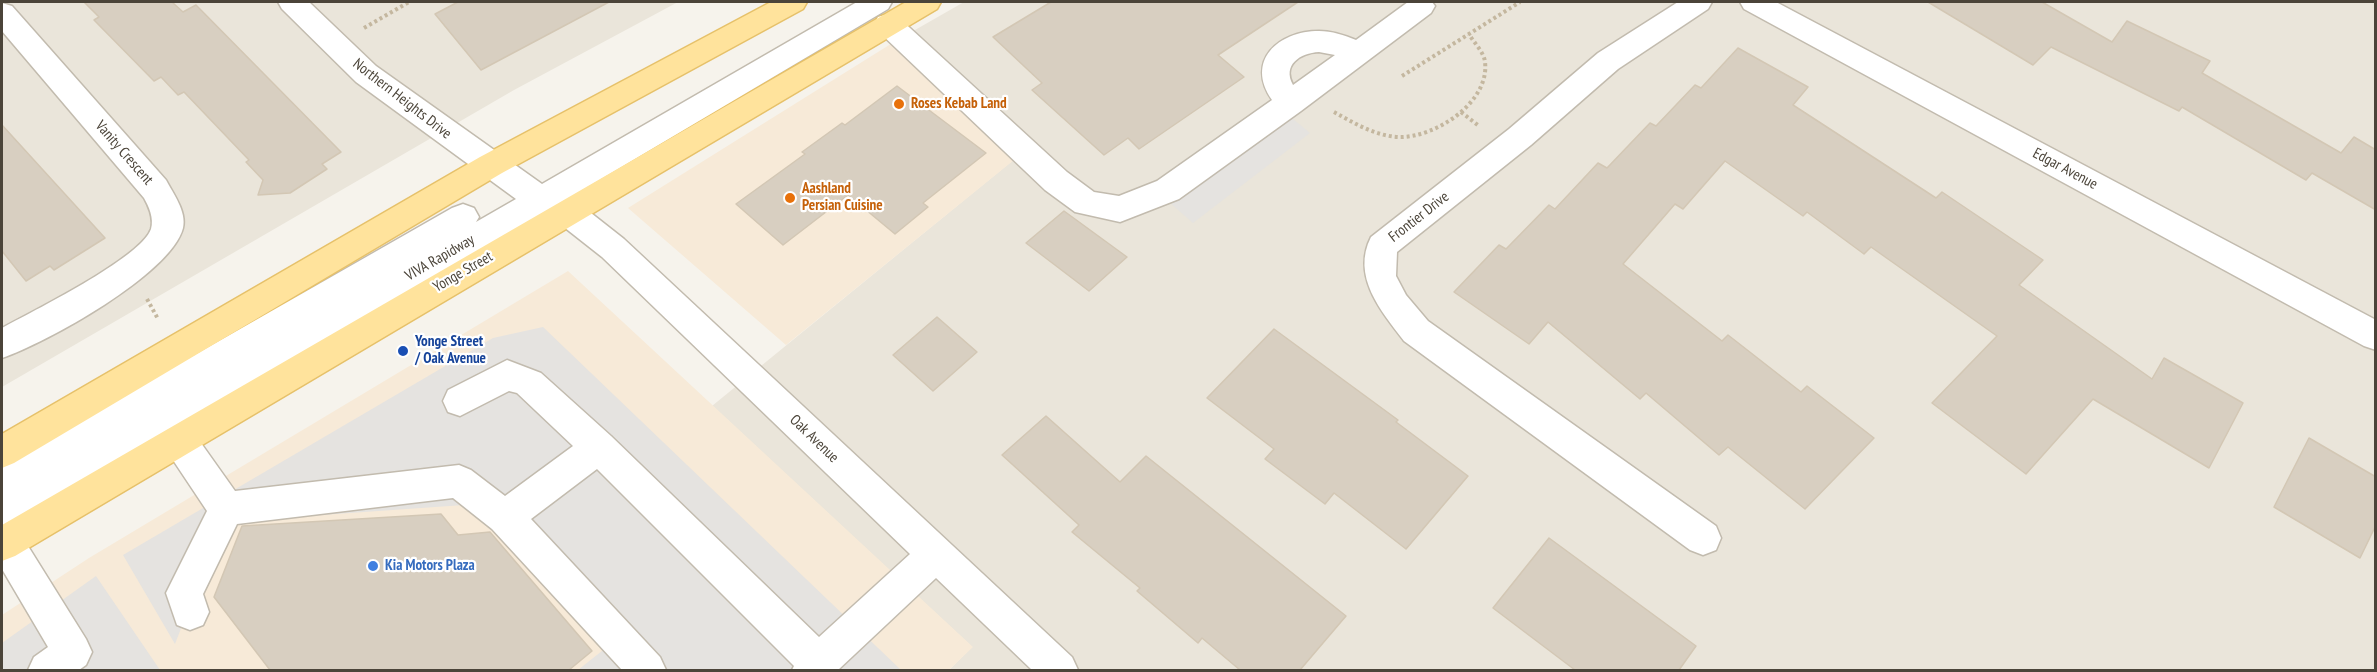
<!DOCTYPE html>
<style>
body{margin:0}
#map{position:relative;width:2377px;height:672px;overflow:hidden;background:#f6f3ec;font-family:"PT Sans Narrow",sans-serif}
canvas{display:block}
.frame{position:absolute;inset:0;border:3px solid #4b4439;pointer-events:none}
</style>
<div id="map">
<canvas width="2377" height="672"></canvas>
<div class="frame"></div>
</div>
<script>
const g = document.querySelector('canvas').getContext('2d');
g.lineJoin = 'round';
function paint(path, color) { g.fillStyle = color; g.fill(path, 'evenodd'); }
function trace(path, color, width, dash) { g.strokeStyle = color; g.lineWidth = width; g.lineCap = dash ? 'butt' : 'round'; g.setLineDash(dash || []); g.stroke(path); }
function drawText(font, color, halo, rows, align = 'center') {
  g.font = font + ' "PT Sans Narrow",sans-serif'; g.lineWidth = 4.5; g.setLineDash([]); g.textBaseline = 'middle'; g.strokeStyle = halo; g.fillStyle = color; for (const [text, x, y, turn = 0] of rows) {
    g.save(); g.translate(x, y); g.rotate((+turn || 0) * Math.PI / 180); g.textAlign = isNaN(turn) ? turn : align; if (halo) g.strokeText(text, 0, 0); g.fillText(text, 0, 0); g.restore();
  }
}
paint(new Path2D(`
 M2,2H678L514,90L2,387Z
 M964,2H2375V670H949L972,647L712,406L1018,156L894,42Z`), '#eae5da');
paint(new Path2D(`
 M894,42L1019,156L786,345L628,208Z
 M568,271L973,647L949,670H2V615L89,558Z`), '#f7ead8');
paint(new Path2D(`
 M1287,114L1310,133L1193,223L1169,202Z
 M543,327L901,670H578L607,647L478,504L222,522L175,644L123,555L493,338Z
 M96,576L160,670H2V643Z`), '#e5e3e0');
const building = new Path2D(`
 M84,2H172L183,12L196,5L341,152L322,164L327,169L290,193L258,195L263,180L246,162L249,160L184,92L178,95L161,77L154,81L94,20L99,17Z
 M458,2H609L481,70L435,14Z
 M1051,2H1298L1218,55L1244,77L1139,149L1128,138L1104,155L1032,90L1042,83L993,37Z
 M1928,2H2042L2112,42L2127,21L2210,61L2202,73L2341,153L2354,137L2376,150V210L2312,173L2306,180L2182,107L2179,111L2051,47L2033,65Z
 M1738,48L1808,87L1793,105L1936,198L1942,192L2043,260L2019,285L2152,379L2164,358L2243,403L2209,468L2093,399L2026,474L1932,403L1997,336L1871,247L1864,254L1807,212L1803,216L1725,161L1683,209L1675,204L1623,264L1722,341L1728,335L1801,392L1807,386L1874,438L1805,509L1728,447L1719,455L1646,393L1640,399L1548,322L1529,344L1454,292L1499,245L1506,249L1549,205L1555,209L1598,163L1607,168L1650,123L1656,126L1695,85L1701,88Z
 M897,86L986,153L923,203L928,207L895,234L848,195L783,245L736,204L805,154L802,152L842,123L845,125Z
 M2,125L105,238L54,270L50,266L26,281L2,251Z
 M1064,211L1127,257L1089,291L1026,243Z
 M937,317L977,352L933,391L893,355Z
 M1274,329L1398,420L1396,422L1468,476L1406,549L1334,493L1325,504L1265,459L1274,449L1207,398Z
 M1046,416L1120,482L1146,456L1346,616L1300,670H1240L1202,638L1198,643L1137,591L1140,588L1072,532L1079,525L1002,455Z
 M2309,438L2376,477V525L2360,558L2274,507Z
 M441,514L458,535L490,532L592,651L569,670H270L214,597L242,526Z
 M1549,538L1696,646L1679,670H1575L1493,608Z`);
paint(building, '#d8cfc1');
trace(building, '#d3c7b4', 1.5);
const minor = new Path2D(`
 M278,2H309L376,66L542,184L857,2H892L888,9L569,198L577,202L624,239L1072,657L1078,670H1032L936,578L838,670H792L794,666L597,469L531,519L660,657L666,670H622L492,529L453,498L237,524L203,594L209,612L203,625L190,630L177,625L166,593L207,511L167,451L162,439L12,528L18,530L86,639L92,652L86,665L79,670H28L34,657L48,647L2,569V465L452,208L463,204L474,208L479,217L476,222L516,199L356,82L282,9ZM542,214L555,220L602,257L910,554L819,637L611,436L541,373L507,360L448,390L443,401L448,412L460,416L509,391L517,393L573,446L505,496L471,470L459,465L235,491L191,429L184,426Z
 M1408,2H1432L1435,6L1431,13L1301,111L1179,199L1120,222L1075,212L1045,190L878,31L874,24L878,17L888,14L898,17L1067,172L1094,192L1119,196L1157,181L1272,100C1245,61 1278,31 1319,31C1332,31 1344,35 1356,40ZM1319,52L1335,55L1293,85C1282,65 1300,53 1319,52Z
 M1678,2H1712L1708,9L1618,69L1531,145L1397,252L1396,276L1406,295L1428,321L1716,526L1721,538L1716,550L1703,555L1690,550L1404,341C1381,311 1351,276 1371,237L1509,129L1598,53Z
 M1740,2H1776L2376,320V350L2364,346L1744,9Z
 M2,3L12,6L166,180C173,193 187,212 183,228C171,274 46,343 2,358V328C31,312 141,258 151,229C154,218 149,207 144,198L2,31Z`);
const major = new Path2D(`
 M771,2H807L803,9L502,173L14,463L2,468V434L480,157Z
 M906,2H941L937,9L15,556L2,561V525Z`);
trace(minor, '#c2bbae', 3);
trace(major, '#e6c16a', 3);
trace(new Path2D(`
 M364,28L409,2
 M1402,76L1520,2
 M1334,112C1354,123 1375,136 1399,137C1434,138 1490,103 1485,62C1484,52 1474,43 1469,34
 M1461,112L1479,126
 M147,299L158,319`), '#c4b79f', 4, [3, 3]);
paint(minor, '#fff');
paint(major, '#ffe39c');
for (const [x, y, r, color] of [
 [899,104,6,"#e8710a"],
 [790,198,6,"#e8710a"],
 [403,351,6,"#1a4fb4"],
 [373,566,6,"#3f7fe0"]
]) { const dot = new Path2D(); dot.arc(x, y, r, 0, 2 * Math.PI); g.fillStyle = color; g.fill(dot); trace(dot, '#fff', 2); }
drawText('15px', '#4b4439', '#fff', [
 ["Northern Heights Drive",402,99,38],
 ["Vanity Crescent",124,153,49],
 ["Edgar Avenue",2065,169,28],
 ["Frontier Drive",1419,217,-38],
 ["VIVA Rapidway",440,258,-30],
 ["Yonge Street",463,272,-30],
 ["Oak Avenue",814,439,44]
]);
drawText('bold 15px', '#c56008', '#fff', [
 ["Roses Kebab Land",911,104],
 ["Aashland",802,189],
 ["Persian Cuisine",802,206]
], 'left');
drawText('bold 15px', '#164399', '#fff', [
 ["Yonge Street",415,342],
 ["/ Oak Avenue",415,359]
], 'left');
drawText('bold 15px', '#366cbe', '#fff', [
 ["Kia Motors Plaza",385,566]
], 'left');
</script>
